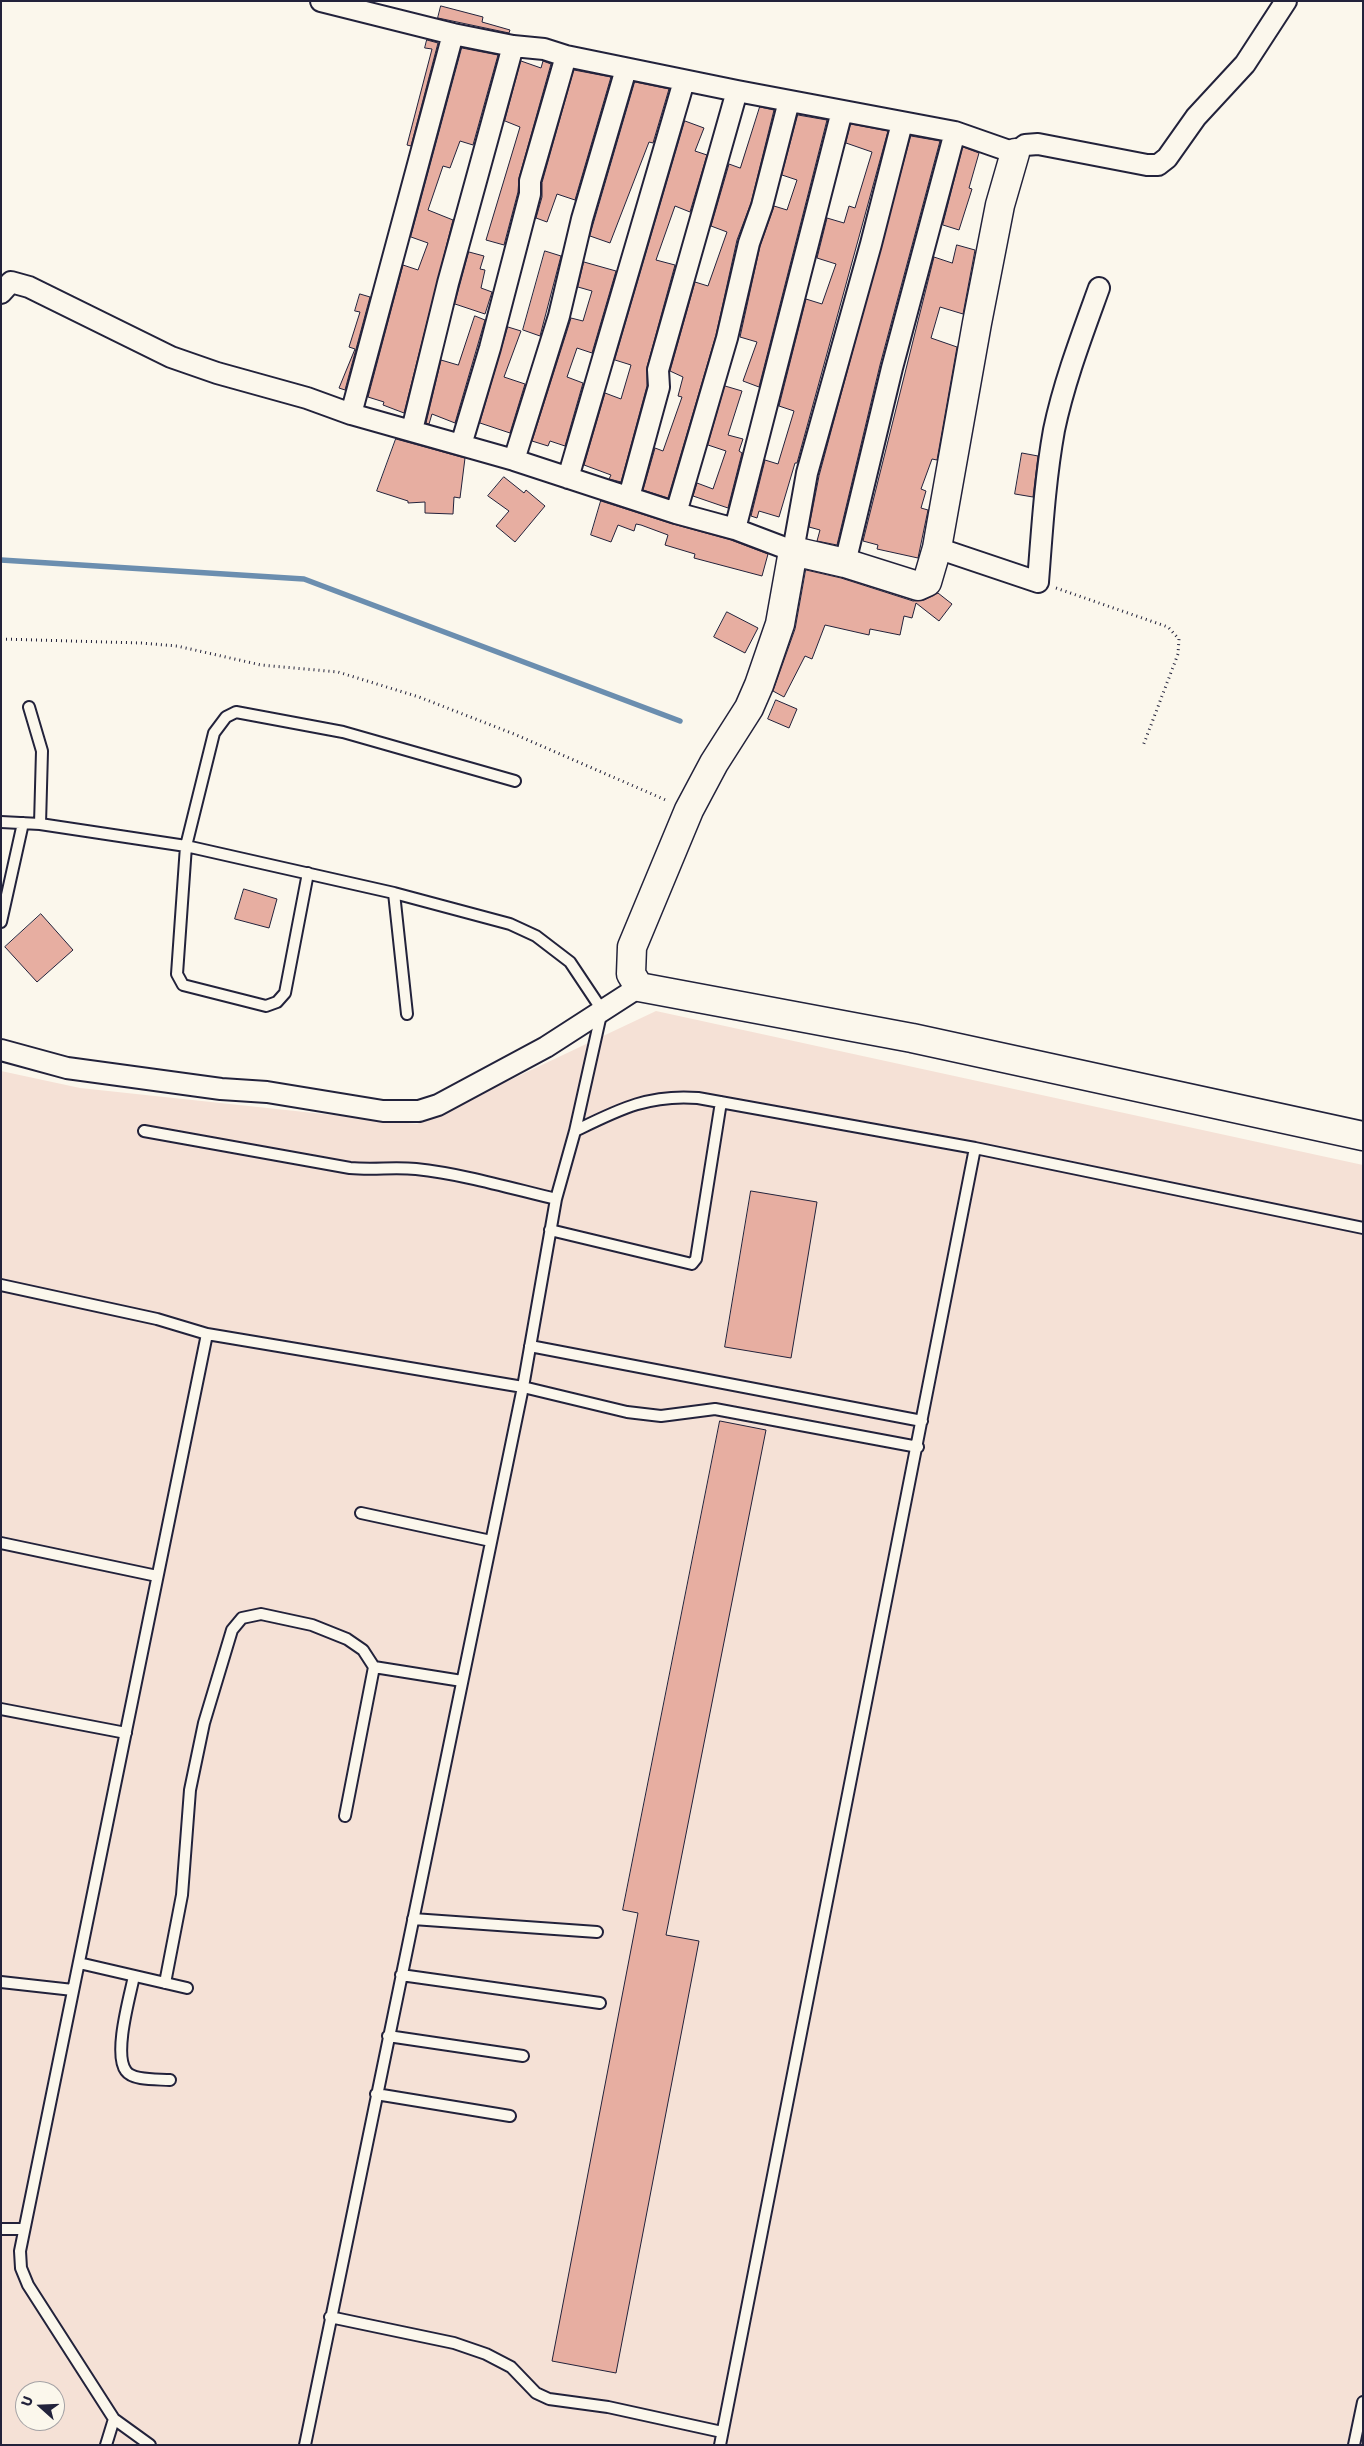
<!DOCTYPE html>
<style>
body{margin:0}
#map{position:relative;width:1364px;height:2446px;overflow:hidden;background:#fbf7ec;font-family:"Shantell Sans",sans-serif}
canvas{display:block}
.frame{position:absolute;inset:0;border:2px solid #22223b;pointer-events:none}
.north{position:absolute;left:15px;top:2381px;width:50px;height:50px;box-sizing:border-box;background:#fbf7ec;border:1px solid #a4a2a5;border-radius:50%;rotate:290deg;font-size:14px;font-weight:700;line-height:20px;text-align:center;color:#22223b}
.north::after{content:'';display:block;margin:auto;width:18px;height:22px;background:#22223b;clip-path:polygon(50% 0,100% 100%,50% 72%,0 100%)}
</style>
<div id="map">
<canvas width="1364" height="2446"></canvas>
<div class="frame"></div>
<div class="north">U</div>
</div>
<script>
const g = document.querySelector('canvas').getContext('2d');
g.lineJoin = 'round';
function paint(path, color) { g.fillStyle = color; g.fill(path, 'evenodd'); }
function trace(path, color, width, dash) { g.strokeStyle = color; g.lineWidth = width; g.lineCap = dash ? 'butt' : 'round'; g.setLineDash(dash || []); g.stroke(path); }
paint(new Path2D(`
 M656,1011L1363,1165V2445H1V1071L80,1088L417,1124ZM25,2391H55V2421H25Z`), '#f5e1d6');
trace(new Path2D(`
 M1,560L304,579L680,721`), '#6b8eaf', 5.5);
const building = new Path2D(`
 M441,6L483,17L482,22L510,30L509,33L438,18Z
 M427,40L438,43L411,146L407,145L432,49L425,48Z
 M462,48L498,55L473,145L460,141L450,168L443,166L428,210L453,220L404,413L383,405L384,402L368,397L403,265L418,270L428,243L411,237Z
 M521,61L541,68L543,61L551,64L519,178L518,192L504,245L486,240L520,127L505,121Z
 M574,70L611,77L575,200L557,194L547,222L536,218L542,197V183Z
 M635,82L669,89L653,143L649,142L610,243L590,236Z
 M760,107L774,110L751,203L737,240L716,335L668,498L643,490L655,448L663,451L682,397L678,396L683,377L670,371L695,282L708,286L727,232L711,226L729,164L740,168Z
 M798,115L827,120L759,387L743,381L757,342L740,337L760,246L774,206L787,210L797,180L782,175Z
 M685,121L704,128L695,151L707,155L690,212L675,206L656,260L675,265L647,367V386L621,482L609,479L611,475L584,465L605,393L621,399L631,365L615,360Z
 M851,124L888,131L797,463H795L779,517L759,511L757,518L751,516L765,460L778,464L794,411L779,406L806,299L822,304L836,264L817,258L827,218L844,223L849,206L855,208L872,152L846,143Z
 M911,136L940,141L880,365L837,545L817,541L820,530L809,527L819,476Z
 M963,147L979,153L969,188L972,189L959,230L943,225Z
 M957,245L975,250L963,314L940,307L931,338L957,347L937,460L932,459L921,489L926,491L921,508L928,510L918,558L877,549L878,545L863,541L934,257L952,263Z
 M545,251L561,256L540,336L523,330Z
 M469,252L484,256L480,269L485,270L481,288L492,292L485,314L455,304Z
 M584,262L616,271L592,353L577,348L567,377L583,383L565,446L550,441L548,446L532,441L571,318L583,321L592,291L578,287Z
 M360,294L370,297L345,390L339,388L355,349L349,347L360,312L355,311Z
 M475,316L485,320L455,423L432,414L429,424L426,423L441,360L458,365Z
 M508,327L521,331L504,377L525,384L510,433L480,423Z
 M725,386L742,391L728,435L743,439L739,451L742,453L728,508L693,496L697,483L713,489L726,451L708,445Z
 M396,439L465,458L460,498L454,497L453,514L425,513V502L408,503V501L377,491Z
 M1022,453L1038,456L1033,497L1015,494Z
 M504,477L524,493L526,490L545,506L515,542L496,526L509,511L488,496Z
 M601,501L673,524L731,540L768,554L762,576L694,558L695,554L665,545L668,535L641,525L636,524L634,531L618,525L611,542L591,535Z
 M806,570L841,578L913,601L924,600L938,593L952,604L939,621L916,603L912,618L904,616L900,635L870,629L869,635L825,625L812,659L805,656L784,697L773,691L795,629Z
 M727,612L758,628L745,653L714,637Z
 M776,700L797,709L789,728L768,719Z
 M244,889L277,899L269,928L235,919Z
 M41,914L73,950L37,982L5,947Z
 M751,1191L817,1202L791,1358L725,1347Z
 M720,1421L766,1430L666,1935L699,1941L616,2373L552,2361L638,1913L623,1910Z`);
paint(building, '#e7aea1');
trace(building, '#22223b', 1);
const lane = new Path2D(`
 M29,707L42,751L40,824
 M1,822L40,824L186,846L394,893L510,924L536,936L570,962L602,1010L575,1131
 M308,873L285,993L277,1002L266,1006L183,985L177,974L186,846L214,733L226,717L236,712L343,732L515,781
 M394,893L407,1014
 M1,922L23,823
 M144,1131L350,1168C373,1170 394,1167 416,1169C463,1174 510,1188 556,1199
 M550,1230L692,1264L696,1259L721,1102
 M1,1285L157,1319L207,1334
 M530,1346L922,1421
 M361,1513L491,1541
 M1,1543L157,1576
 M1,1709L126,1733
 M345,1816L374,1667
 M413,1919L597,1932
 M79,1963L187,1988
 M401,1975L600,2003
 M134,1976C130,1996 113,2054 126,2071C133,2081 158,2079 170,2080
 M1,1982L73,1990
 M165,1983L182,1895L190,1790L204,1723L232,1630L242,1618L261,1614L312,1625L347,1639L363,1650L374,1667L462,1681
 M388,2036L523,2056
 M376,2094L510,2116
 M1,2229H24
 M330,2317L454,2343L486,2354L511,2367L536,2393L549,2399L608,2407L722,2432
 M106,2445L114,2419
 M150,2445L114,2419L28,2285L21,2268L20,2251L207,1334L523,1387L627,1412L661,1416L715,1409L918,1447
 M305,2445L523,1387L556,1199L575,1131C618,1110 648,1094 698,1098L975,1148L1363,1228
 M720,2445L975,1148
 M1354,2445L1363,2402`);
const street = new Path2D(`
 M321,1L453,34L513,46L544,49L566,56L737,91L955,132L1015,153L1025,145L1038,144L1147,165H1158L1167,158L1196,117L1245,64L1286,1
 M1,293L11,282L29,287L171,357L217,373L307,398L351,414L514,460L676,513L735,529L793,551L807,473L871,244L902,123
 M351,414L453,34
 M412,430L448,283L513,46
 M461,445L490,348L530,194V181L566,56
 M514,460L559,316L582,219L626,69
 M568,478L684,81
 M629,497L659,387L658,370L737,91
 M676,513L727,338L749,243L762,206L789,101
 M735,529L842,111
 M937,548L1038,582C1042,531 1045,480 1054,430C1064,382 1082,335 1099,288
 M845,563L892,368L955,132
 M1,1050L67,1068L221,1089L267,1092L383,1111H419L438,1105L546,1047L639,987`);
const secondary = new Path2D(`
 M1015,153L1000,205L977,323L937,548L927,582L918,586L845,563L793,551L780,624L759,685L749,708L714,763L689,810L632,947L631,974L639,987L912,1038L1363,1136`);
trace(lane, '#22223b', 14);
trace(street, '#22223b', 24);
trace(secondary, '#22223b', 31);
trace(new Path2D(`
 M1056,588L1168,627L1179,639L1178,654L1143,746
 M1,639L141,643L177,646L261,665L338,672L419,697L514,734L668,801`), '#22223b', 3, [1, 4]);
trace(lane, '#fbf7ec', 10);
trace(street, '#fbf7ec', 20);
trace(secondary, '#fbf7ec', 28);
</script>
